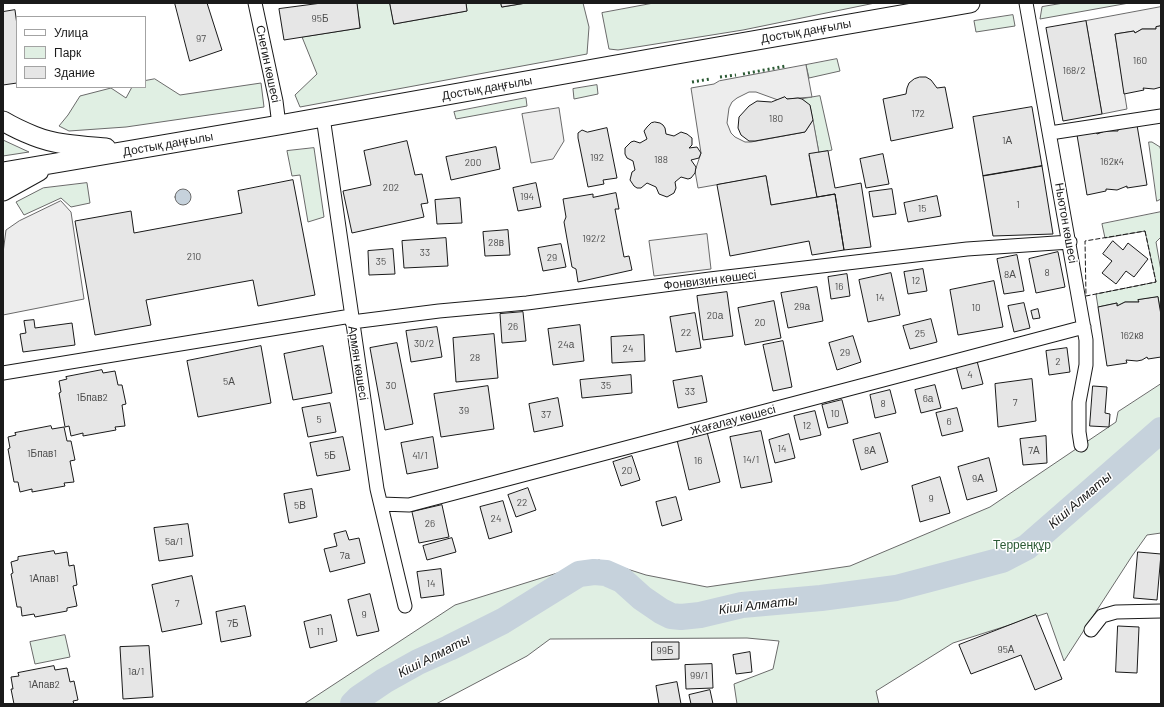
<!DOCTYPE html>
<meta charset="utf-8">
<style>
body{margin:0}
#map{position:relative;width:1164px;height:707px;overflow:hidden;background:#fff;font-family:Barlow,sans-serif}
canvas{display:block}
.frame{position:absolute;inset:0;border:4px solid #1a1a1a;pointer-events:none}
.legend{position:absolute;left:16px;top:16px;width:130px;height:72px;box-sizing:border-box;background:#fff;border:1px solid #a3a3a3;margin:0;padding:5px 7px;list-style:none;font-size:12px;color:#1a1a1a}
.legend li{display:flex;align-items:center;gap:8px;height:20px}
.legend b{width:20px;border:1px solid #a3a3a3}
</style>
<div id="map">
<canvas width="1164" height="707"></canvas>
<div class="frame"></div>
<ul class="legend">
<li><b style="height:5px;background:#fff"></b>Улица</li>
<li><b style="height:11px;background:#e0efe3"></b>Парк</li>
<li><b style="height:11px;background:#e6e6e6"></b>Здание</li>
</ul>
</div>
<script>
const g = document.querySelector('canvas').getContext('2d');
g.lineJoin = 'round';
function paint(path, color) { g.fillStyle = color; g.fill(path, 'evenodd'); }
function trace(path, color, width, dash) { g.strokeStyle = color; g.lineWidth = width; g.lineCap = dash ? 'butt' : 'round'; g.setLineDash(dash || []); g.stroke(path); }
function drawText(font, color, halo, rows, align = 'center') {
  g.font = font + ' Barlow,sans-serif'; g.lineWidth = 3; g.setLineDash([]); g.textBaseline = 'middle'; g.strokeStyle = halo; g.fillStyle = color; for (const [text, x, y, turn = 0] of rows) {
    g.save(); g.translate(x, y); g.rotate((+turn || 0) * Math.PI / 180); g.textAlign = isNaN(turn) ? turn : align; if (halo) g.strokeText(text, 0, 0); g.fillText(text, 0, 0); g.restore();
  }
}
const green = new Path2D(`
 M357,3H390L394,24L467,11L466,3H501L502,7L526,3H583L589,27L587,54L300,107L295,95L317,74L302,37L360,28Z
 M654,3H875L743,30L618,50L609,49L602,13Z
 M1064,3H1129L1040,19L1042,7Z
 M1013,15L1015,26L976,32L974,21Z
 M837,59L840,71L809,78L806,65Z
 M155,79L180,95L261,83L264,107L126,127L69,131L59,126L68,115L80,96L111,88L126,98L132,87H145V81Z
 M597,85L598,94L574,99L573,89Z
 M820,96L832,150L819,153L810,106L802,99Z
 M526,98L527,106L456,119L454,112Z
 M3,140L29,152L3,156Z
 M1149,142H1152L1160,147L1161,152V199L1157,201Z
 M314,148L324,217L308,222L300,175L292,176L287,151Z
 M87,183L90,203L71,207L61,198L24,215L16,202L43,188Z
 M1161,212V237L1156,242L1161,271V315L1158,297L1139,300V302H1125L1117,306V303L1098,307L1096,294L1156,282L1145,231L1105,238L1102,224Z
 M1161,384V533L1147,535L1132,556L1064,661L1047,613L953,643L876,691L879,704H737L734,684L773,669L779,641L747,638L550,639L527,656L436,704H304L455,605L599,560L646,575L707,587L850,566L990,507L1116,422L1118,412Z
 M65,635L70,657L35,664L30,642Z`);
paint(green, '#e0efe3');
trace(green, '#6a6a6a', 1);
const parking = new Path2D(`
 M1161,7V26L1156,27V29H1142L1135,33L1134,31L1115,34L1127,109L1102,114L1086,21Z
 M806,65L812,97L787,99L785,97L778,100L756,92H749L737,98L732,102L729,108L727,123L731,133L735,137L745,142H751L805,132L813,120L819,153L809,155L817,197L771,205L766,176L698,188L695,171L701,153L691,88L714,84L719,81Z
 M559,108L564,141L553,159L531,163L522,114Z
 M61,201L71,212L84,299L3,315V253L6,230L19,221Z
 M707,234L711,269L654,276L649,241Z`);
paint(parking, '#ededed');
trace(parking, '#6a6a6a', 1);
const water = new Path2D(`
 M175 197a8 8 0 1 1 16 0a8 8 0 1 1-16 0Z`);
paint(water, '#c6d2dc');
trace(water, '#6a6a6a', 1);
trace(new Path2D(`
 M353,704L359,698L384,681L418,662L449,648L503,621L579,574L594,572L606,573L622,580L642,598L661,611L671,616L681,617L700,615L742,605L821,598L896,588L1002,560L1027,547L1161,430`), '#c6d2dc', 26);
const building = new Path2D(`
 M175,3H207L222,50L190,61Z
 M322,3H357L360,28L284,40L279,9Z
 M390,3H466L467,11L394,24Z
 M501,3H526L502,7Z
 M15,10L17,25V83L3,85V12Z
 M1086,21L1102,114L1063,121L1046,28Z
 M1161,26V87L1154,89L1143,88L1144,90L1124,94L1115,34L1134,31L1135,33L1142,29H1156V27Z
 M920,77H926L931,80L937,88L945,87L953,128L891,141L883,99L906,94L907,88L909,83L914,79Z
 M785,97L787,99L798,98L802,99L810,105L813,120L805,132L755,141H749L741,135L738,128L739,117L749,106L757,101L771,102Z
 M1032,107L1042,166L983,176L973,117Z
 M655,122L660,123L663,125L665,128L666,134L674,136L681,132L687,134L692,138V145L689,148L697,147L701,153L699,158L691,160L696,167L695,173L691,178L688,179L681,177L675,182L676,188L674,193L667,197L659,194L656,187L647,183L641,188H637L634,186L630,180L632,172L635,170L633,161L627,158L625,154V148L631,142L634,141L640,143L647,139L644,131L647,127L651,123Z
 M1137,125L1147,185L1127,188V186L1117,190L1106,189V191L1087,195L1077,135L1096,132L1097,134L1105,131H1118V129Z
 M607,128L617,178L603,180L604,184L588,187L578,138V133L582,130L587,132Z
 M407,141L415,175L422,174L428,203L421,204L424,217L352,233L343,191L371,185L364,151Z
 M496,147L500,169L451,180L446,157Z
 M828,151L835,188L861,183L871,247L844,250L835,194L817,197L809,154Z
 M883,154L889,184L866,188L860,159Z
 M1042,166L1053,234L993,236L983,176Z
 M766,176L771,205L835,194L844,250L812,255L809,241L730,256L717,185Z
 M293,180L315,295L258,306L253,280L231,284L146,300L151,325L95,335L75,221L131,211L134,233L193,222L242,213L238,191Z
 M536,183L541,207L518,211L513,188Z
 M892,189L896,214L873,217L869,192Z
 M616,193L619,209H615L624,257L629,256L632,270L578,282L576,269L572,267L564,222L566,217L563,199L593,194V197Z
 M937,196L941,216L908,222L904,203Z
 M460,198L462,223L437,224L435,200Z
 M508,230L510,255L485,256L483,232Z
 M446,238L448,266L404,268L402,241Z
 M1113,241L1123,250L1128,243L1148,259L1134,277L1126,271L1116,284L1102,273L1112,261L1103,254Z
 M561,244L566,267L543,271L538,248Z
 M393,249L395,274L369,275L368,251Z
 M1058,252L1065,287L1036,293L1029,259Z
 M1017,255L1024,291L1004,294L997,259Z
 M923,269L927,291L908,294L904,272Z
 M891,273L900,315L868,322L859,280Z
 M847,274L850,296L831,299L828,277Z
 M994,281L1003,327L958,335L950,290Z
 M817,287L823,321L788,328L781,293Z
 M727,292L733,336L703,340L697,296Z
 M1158,297L1161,315V357L1148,359L1147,357L1142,360L1137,361L1126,360L1127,363L1107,366L1098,307L1117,303V306L1125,302H1139L1138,300Z
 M774,301L781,338L745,345L738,308Z
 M1024,303L1030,328L1014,332L1008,306Z
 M1038,309L1040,318L1033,319L1031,311Z
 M523,312L526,341L502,343L500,314Z
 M695,313L701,348L676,352L670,317Z
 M931,319L937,342L910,349L903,326Z
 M34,320L35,328L72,323L75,345L23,352L20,334L26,333L24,321Z
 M580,325L584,361L553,365L548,329Z
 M437,327L442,357L411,362L406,331Z
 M494,334L498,378L456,382L453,338Z
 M644,335L645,361L612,363L611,337Z
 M853,336L861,362L837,370L829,343Z
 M783,341L792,387L773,391L763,345Z
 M397,343L413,424L385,430L370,348Z
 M261,346L271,403L198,417L187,361Z
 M323,346L332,393L293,400L284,354Z
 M1067,348L1070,372L1049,375L1046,351Z
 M977,361L983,384L962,389L956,366Z
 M102,370L103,373L115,371L118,385H122L126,404L122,405L125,426L115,427L116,430L83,436V433L71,436L69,426L65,427L59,393L61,392L59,381L67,379L66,377Z
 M631,375L632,393L582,398L580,380Z
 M702,376L707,402L678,408L673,381Z
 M1032,379L1036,421L998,427L995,384Z
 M935,385L941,408L921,413L915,390Z
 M488,386L494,429L441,437L434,394Z
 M1093,386L1107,387L1105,413L1110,414L1109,427L1090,426Z
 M890,390L896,413L875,418L870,395Z
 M558,398L563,426L534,432L529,404Z
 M842,400L848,423L828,428L822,405Z
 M330,403L336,432L308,437L302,408Z
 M957,408L963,431L942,436L936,413Z
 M815,411L821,435L800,440L794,416Z
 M51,426L52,429L64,427L67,441H71L75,460L70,461L74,482L64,483L65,486L32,492V489L20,492L18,482H14L8,449L10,448L8,437L16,435L15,433Z
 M761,431L772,482L741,488L730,437Z
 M707,432L720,482L689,490L677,440Z
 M880,433L888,462L861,470L853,440Z
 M789,434L795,458L775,463L769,440Z
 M1046,436L1047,463L1023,465L1020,439Z
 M343,437L350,470L317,476L310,443Z
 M433,437L438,468L407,474L401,443Z
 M632,456L640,480L621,486L613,462Z
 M989,458L997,491L967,500L958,467Z
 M940,477L950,513L920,522L912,486Z
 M528,488L536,510L516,517L508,495Z
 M312,489L317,517L289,523L284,494Z
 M676,497L682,520L662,526L656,502Z
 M503,501L512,532L489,539L480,507Z
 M442,505L449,537L419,543L412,512Z
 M188,524L193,556L159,561L154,528Z
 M346,531L349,540L359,538L365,563L330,572L324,549L337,546L334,534Z
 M452,538L456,552L427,560L423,546Z
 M54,551L55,554L67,552L69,566L74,565L77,585L73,586L77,606L67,608V611L35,617L34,614L22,616L21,607H17L11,574L13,573L11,562L18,560V557Z
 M1138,552L1161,554L1157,600L1134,598Z
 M441,569L444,595L421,598L417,572Z
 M192,576L202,624L162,632L152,585Z
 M370,594L379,631L357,636L348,600Z
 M245,606L251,636L221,642L216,612Z
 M331,615L337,641L310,648L304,622Z
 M1036,615L1062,679L1035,690L1021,655L971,674L959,645Z
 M1118,626L1139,627L1137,673L1116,672Z
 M652,642H679V659L652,660Z
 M149,646L153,697L123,699L120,647Z
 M750,652L752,672L736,674L733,655Z
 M712,664L713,688L686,689L685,665Z
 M54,666L55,670L67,668L70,682L74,681L78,700L73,701L74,704H14L11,689H13L11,677L19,676L18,673Z
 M677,682L681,704H659L656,686Z
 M710,690L713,704H691L689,695Z`);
paint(building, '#e6e6e6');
trace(building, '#1a1a1a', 1);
const street = new Path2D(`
 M255,3L276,101L279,125
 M1026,3L1086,340V365L1079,402V432L1081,445
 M323,117L377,489L405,606
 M1050,133L1161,116
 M352,322L439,311L527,303L710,279L967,249L1070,242
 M3,373L351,316
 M381,504L409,505L1084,327
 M1091,630L1102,616L1116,612L1161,611`);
const secondary = new Path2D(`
 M3,121C13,127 24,132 34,136C56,145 82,146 106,148
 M3,172L279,125L683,53L970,3
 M3,191L39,171`);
trace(street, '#1a1a1a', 15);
trace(secondary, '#1a1a1a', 21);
trace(street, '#fff', 13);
trace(secondary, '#fff', 19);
trace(new Path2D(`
 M743,74L786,66
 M720,77L736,75
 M692,82L710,79`), '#2b5a34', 3, [2, 3]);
trace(new Path2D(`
 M1145,231L1156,282L1086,296L1085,241Z`), '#1a1a1a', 1, [5, 2]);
drawText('10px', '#4d4d4d', null, [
 ["95Б",320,19],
 ["97",201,39],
 ["160",1140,61],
 ["168/2",1074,71],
 ["172",918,114],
 ["180",776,119],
 ["1А",1007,141],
 ["192",597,158],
 ["188",661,160],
 ["162к4",1112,162],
 ["200",473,163],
 ["202",391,188],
 ["194",527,197],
 ["1",1018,205],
 ["15",922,209],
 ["192/2",594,239],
 ["28в",496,243],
 ["33",425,253],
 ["210",194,257],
 ["29",552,258],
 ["35",381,262],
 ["8",1047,273],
 ["8А",1010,275],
 ["12",916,281],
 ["16",839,287],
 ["14",880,298],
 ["29а",802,307],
 ["10",976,308],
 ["20а",715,316],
 ["20",760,323],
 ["26",513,327],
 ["22",686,333],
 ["25",920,334],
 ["162к8",1132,336],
 ["30/2",424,344],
 ["24а",566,345],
 ["24",628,349],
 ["29",845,353],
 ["28",475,358],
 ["2",1058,362],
 ["4",970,375],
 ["5А",229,382],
 ["30",391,386],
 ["35",606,386],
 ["33",690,392],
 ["1Бпав2",92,398],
 ["6а",928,399],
 ["7",1015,403],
 ["8",883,404],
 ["39",464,411],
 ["10",835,414],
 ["37",546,415],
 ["5",319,420],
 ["6",949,422],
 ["12",807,426],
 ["14",782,449],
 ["8А",870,451],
 ["7А",1034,451],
 ["1Бпав1",42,454],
 ["5Б",330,456],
 ["41/1",420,456],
 ["14/1",751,460],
 ["16",698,461],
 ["20",627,471],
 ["9А",978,479],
 ["9",931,499],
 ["22",522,503],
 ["5В",300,506],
 ["24",496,519],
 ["26",430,524],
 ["5а/1",174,542],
 ["7а",345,556],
 ["1Апав1",44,579],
 ["14",431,584],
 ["7",177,604],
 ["9",364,615],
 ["7Б",233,624],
 ["11",320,632],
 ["95А",1006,650],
 ["99Б",665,651],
 ["1а/1",136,672],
 ["99/1",699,676],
 ["1Апав2",44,685]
]);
drawText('12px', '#1a1a1a', '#fff', [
 ["Достық даңғылы",806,31,-10],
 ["Снегин көшесі",268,64,78],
 ["Достық даңғылы",487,88,-10],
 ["Достық даңғылы",168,144,-10],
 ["Ньютон көшесі",1066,223,80],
 ["Фонвизин көшесі",710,280,-7],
 ["Армян көшесі",358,363,81],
 ["Жағалау көшесі",733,420,-15]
]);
drawText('12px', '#2b5a34', '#fff', [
 ["Терреңқұр",1022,545]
]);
drawText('italic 13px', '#1a1a1a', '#fff', [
 ["Кіші Алматы",1080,500,-41],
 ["Кіші Алматы",758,605,-7],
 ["Кіші Алматы",434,656,-27]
]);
</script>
